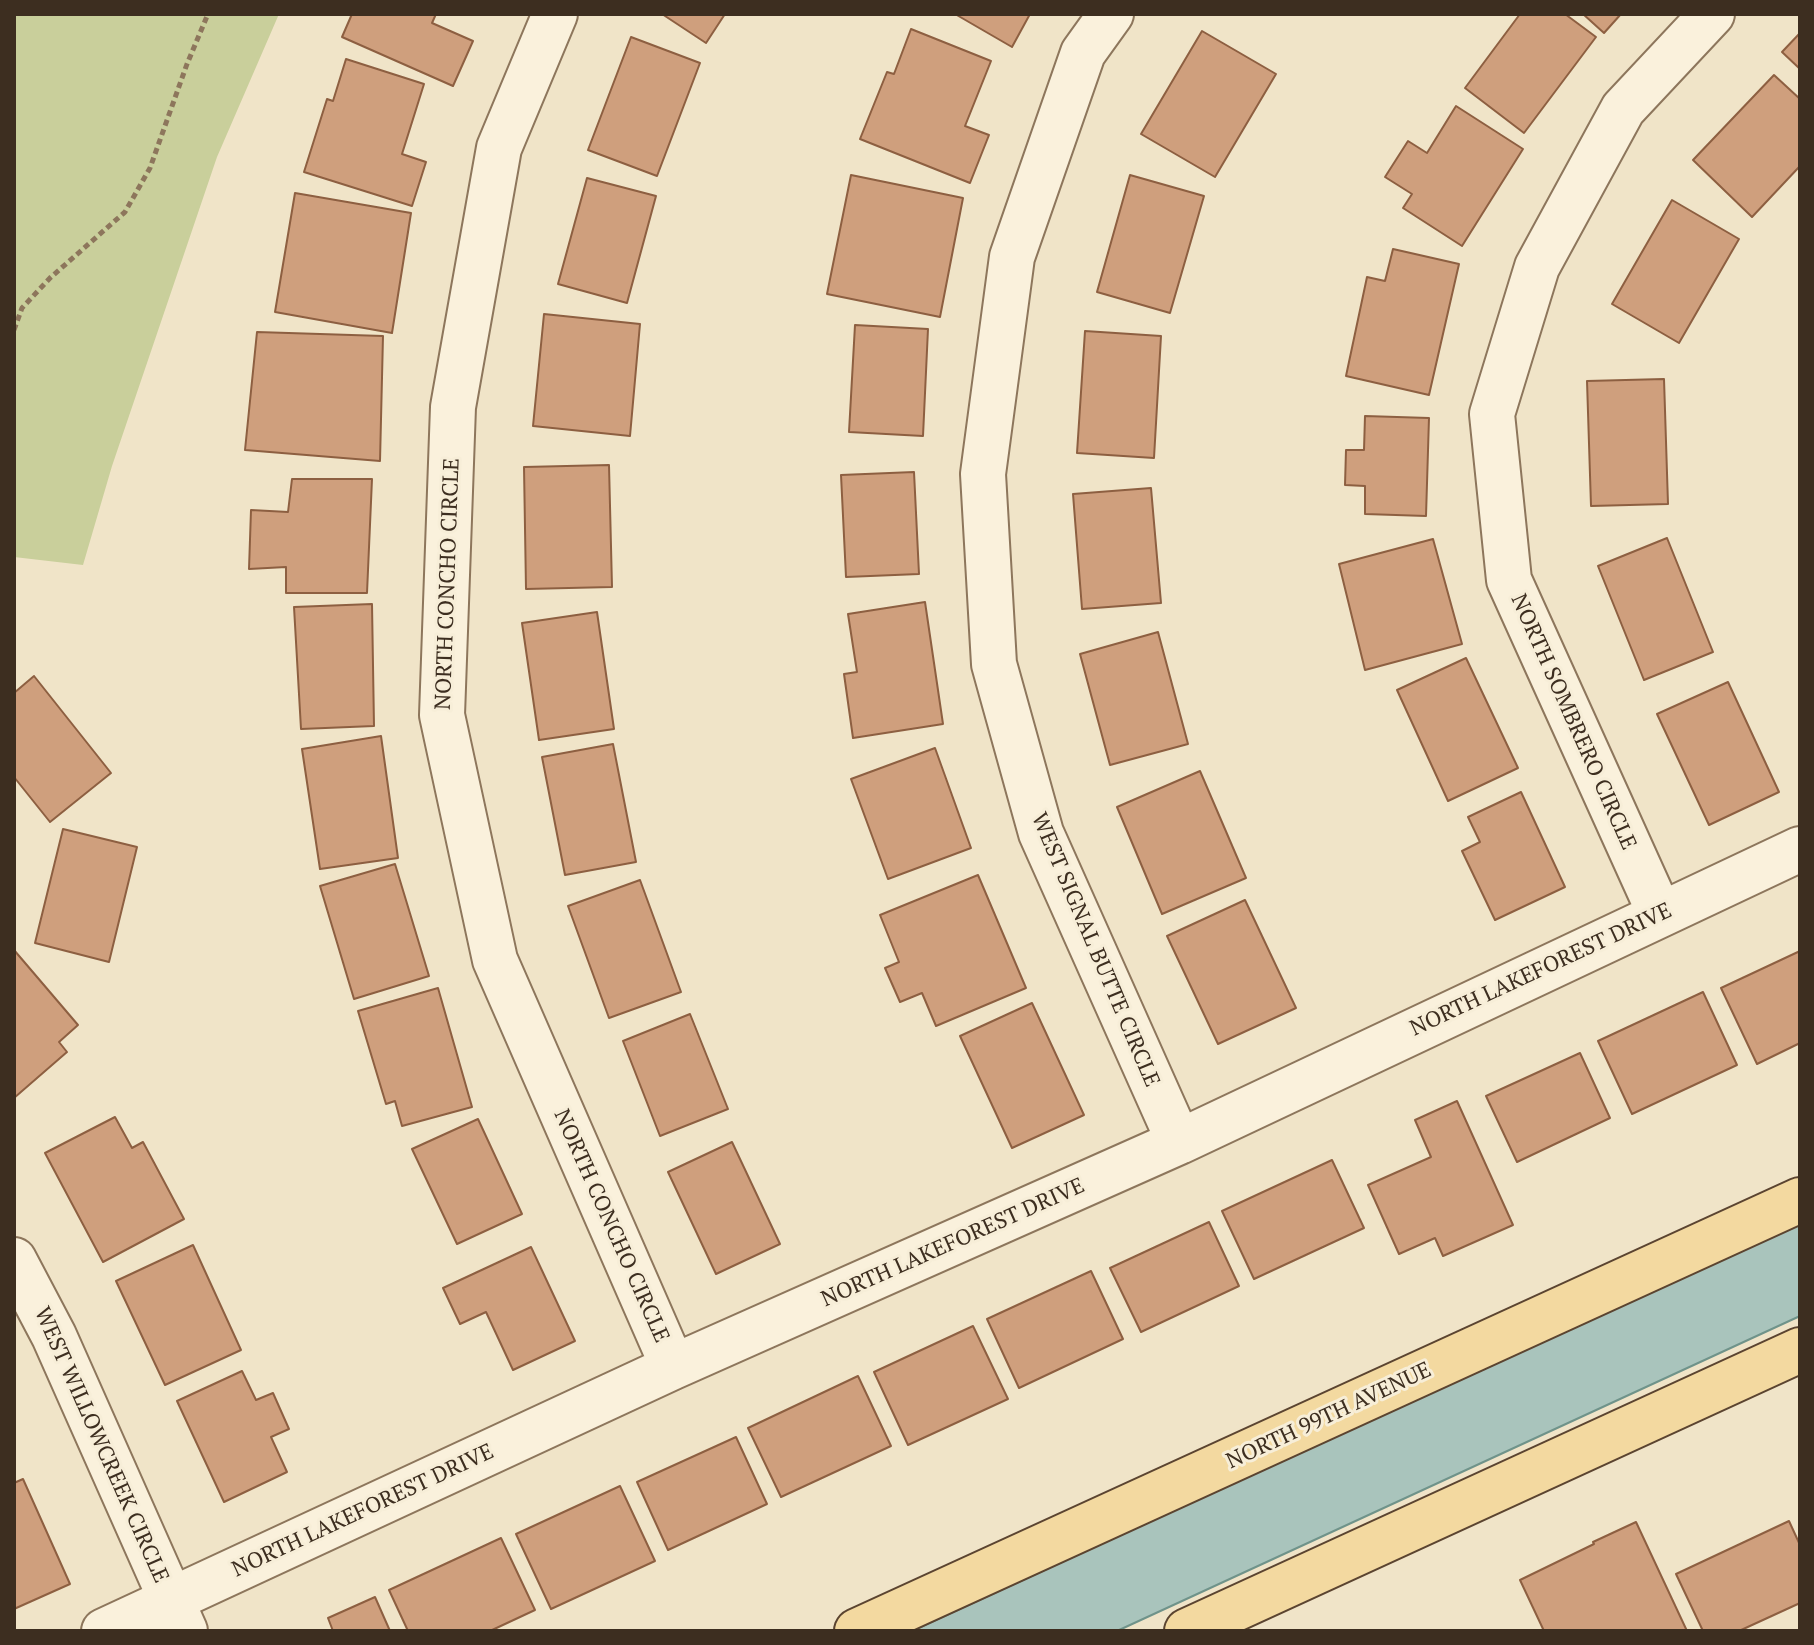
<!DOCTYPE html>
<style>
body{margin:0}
#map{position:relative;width:1814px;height:1645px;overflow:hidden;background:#f0e4c8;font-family:"PT Serif",serif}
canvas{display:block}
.frame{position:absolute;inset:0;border:16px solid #3d2e20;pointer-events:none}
</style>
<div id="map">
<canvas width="1814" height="1645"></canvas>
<div class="frame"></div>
</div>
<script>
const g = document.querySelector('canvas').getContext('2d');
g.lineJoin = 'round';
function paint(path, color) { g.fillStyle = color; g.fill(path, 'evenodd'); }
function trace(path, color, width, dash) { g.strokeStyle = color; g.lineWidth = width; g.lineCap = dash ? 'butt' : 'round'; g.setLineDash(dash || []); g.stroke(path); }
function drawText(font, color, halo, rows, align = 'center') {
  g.font = font + ' "PT Serif",serif'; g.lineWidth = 6; g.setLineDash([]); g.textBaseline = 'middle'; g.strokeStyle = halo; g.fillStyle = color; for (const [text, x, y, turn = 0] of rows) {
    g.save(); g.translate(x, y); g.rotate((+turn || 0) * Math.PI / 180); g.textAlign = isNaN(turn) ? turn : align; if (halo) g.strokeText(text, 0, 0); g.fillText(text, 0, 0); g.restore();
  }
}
paint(new Path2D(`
 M14,14H279L217,157L112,466L83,565L14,557Z`), '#c9cf9b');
const water = new Path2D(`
 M1800,1222V1316L1117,1631H912Z`);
paint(water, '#a9c4bc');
trace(water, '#6f938a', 2);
const building = new Path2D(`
 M352,14H436L432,23L473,41L453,86L342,37Z
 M662,14H725L706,43Z
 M955,14H1030L1012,47Z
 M1520,14H1565L1596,37L1524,133L1465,88Z
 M1583,14H1621L1604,33Z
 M911,29L991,61L965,126L989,135L970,183L860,139L887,72L894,74Z
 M1202,31L1276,74L1215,177L1141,134Z
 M1800,33V69L1782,52Z
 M631,37L700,63L657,176L588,150Z
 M346,59L424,84L402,154L426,162L412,206L304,172L327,99L333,101Z
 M1774,75L1800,99V166L1752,217L1693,160Z
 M1456,106L1523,149L1462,246L1403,208L1412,194L1385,177L1408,141L1427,153Z
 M851,175L963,198L940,317L827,294Z
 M1130,175L1204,196L1170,313L1097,292Z
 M587,178L656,196L627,303L558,284Z
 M295,193L411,213L392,333L275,312Z
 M1672,200L1739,239L1679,343L1612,304Z
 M1393,249L1459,264L1429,395L1346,376L1367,277L1385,281Z
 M544,314L640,324L630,436L533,426Z
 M855,325L928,329L923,436L849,432Z
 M1085,331L1161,336L1154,458L1077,453Z
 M257,332L383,336L380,461L245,450Z
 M1664,379L1668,504L1591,506L1587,381Z
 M1365,416L1429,418L1426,516L1365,514V486L1345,485L1346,450H1364Z
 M609,465L612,587L526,589L524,467Z
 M914,472L919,574L846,577L841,475Z
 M292,479H372L367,593H286V567L249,569L251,510L288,512Z
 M1151,488L1161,603L1082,609L1073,494Z
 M1667,538L1713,652L1644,680L1598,566Z
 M1433,539L1462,644L1365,670L1339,564Z
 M925,602L943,724L853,738L844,674L857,672L848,614Z
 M372,604L374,726L301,729L294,607Z
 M597,612L614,729L539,740L522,623Z
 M1158,632L1188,744L1110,765L1080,654Z
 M1466,658L1518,768L1448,801L1397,690Z
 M34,676L111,773L50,822L14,777V693Z
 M1728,682L1779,792L1709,825L1657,714Z
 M381,736L398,858L320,869L302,749Z
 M613,744L636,862L565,875L542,757Z
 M935,748L971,848L888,879L851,779Z
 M1200,771L1246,878L1162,914L1117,807Z
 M1521,792L1565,887L1495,920L1462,851L1480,842L1468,817Z
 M63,829L137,847L109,962L35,943Z
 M395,864L429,976L354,999L320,886Z
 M978,875L1026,988L936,1026L922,993L900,1002L885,968L899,962L880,915Z
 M640,880L681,992L609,1018L568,906Z
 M1245,900L1296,1008L1218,1044L1167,936Z
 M14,950L78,1025L59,1042L67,1052L14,1098Z
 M1800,951V1043L1757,1064L1721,988Z
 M438,988L472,1107L402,1126L395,1101L386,1104L358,1011Z
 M1703,992L1737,1065L1632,1114L1598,1041Z
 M1032,1003L1084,1115L1012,1148L960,1036Z
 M690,1014L728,1109L660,1136L623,1041Z
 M1580,1053L1610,1118L1517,1162L1486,1096Z
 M1457,1101L1513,1225L1443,1256L1435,1238L1399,1254L1368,1185L1431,1157L1415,1120Z
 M115,1117L132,1148L143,1142L184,1219L103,1262L45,1153Z
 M478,1119L522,1214L457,1244L412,1149Z
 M732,1142L780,1244L716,1274L668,1172Z
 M1332,1160L1364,1228L1254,1279L1222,1211Z
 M1209,1222L1239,1286L1141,1332L1110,1268Z
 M193,1245L241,1350L165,1385L116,1281Z
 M531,1247L575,1341L513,1370L486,1312L460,1324L443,1288Z
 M1091,1271L1123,1339L1019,1388L987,1319Z
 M973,1326L1008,1399L908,1445L874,1372Z
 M242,1371L256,1400L273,1393L289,1429L271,1437L287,1472L224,1502L177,1401Z
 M858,1376L891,1446L781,1497L748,1428Z
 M736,1437L767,1504L668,1550L637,1482Z
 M23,1479L70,1584L14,1609V1483Z
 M620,1486L655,1561L551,1609L516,1534Z
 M1789,1521L1800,1545V1603L1739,1631H1703L1676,1574Z
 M1636,1522L1687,1631H1544L1520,1580L1594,1544L1593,1542Z
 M501,1538L535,1610L490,1631H408L389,1590Z
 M375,1597L390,1631H333L328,1618Z`);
paint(building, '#cf9f7d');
trace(building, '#8d5f41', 2);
const minor = new Path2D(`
 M555,14L499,148L453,407L442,715L495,960L673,1367
 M1111,14L1083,53L1012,257L983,474L994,664L1041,833L1179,1142
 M1660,914L1509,580L1492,414L1537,267L1623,109L1712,14
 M14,1260L54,1336L185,1631
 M104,1631L673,1367L1179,1142L1800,849`);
const major = new Path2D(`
 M857,1631L1800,1200
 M1187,1631L1800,1350`);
trace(minor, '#8d765c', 48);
trace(major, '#5b4430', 48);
trace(new Path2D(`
 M14,330L22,308L50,278L125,212L150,168L187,64L208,14`), '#8d765c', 5, [6, 4]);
trace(minor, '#faf1dc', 44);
trace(major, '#f3d9a0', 44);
drawText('22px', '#3d2e20', '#f7eed8', [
 ["NORTH CONCHO CIRCLE",448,584,-88],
 ["NORTH SOMBRERO CIRCLE",1573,722,66],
 ["WEST SIGNAL BUTTE CIRCLE",1095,950,67],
 ["NORTH LAKEFOREST DRIVE",1541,970,-25],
 ["NORTH CONCHO CIRCLE",611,1226,66],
 ["NORTH LAKEFOREST DRIVE",953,1243,-24],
 ["NORTH 99TH AVENUE",1329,1416,-25],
 ["WEST WILLOWCREEK CIRCLE",101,1445,66],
 ["NORTH LAKEFOREST DRIVE",363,1511,-25]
]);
</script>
